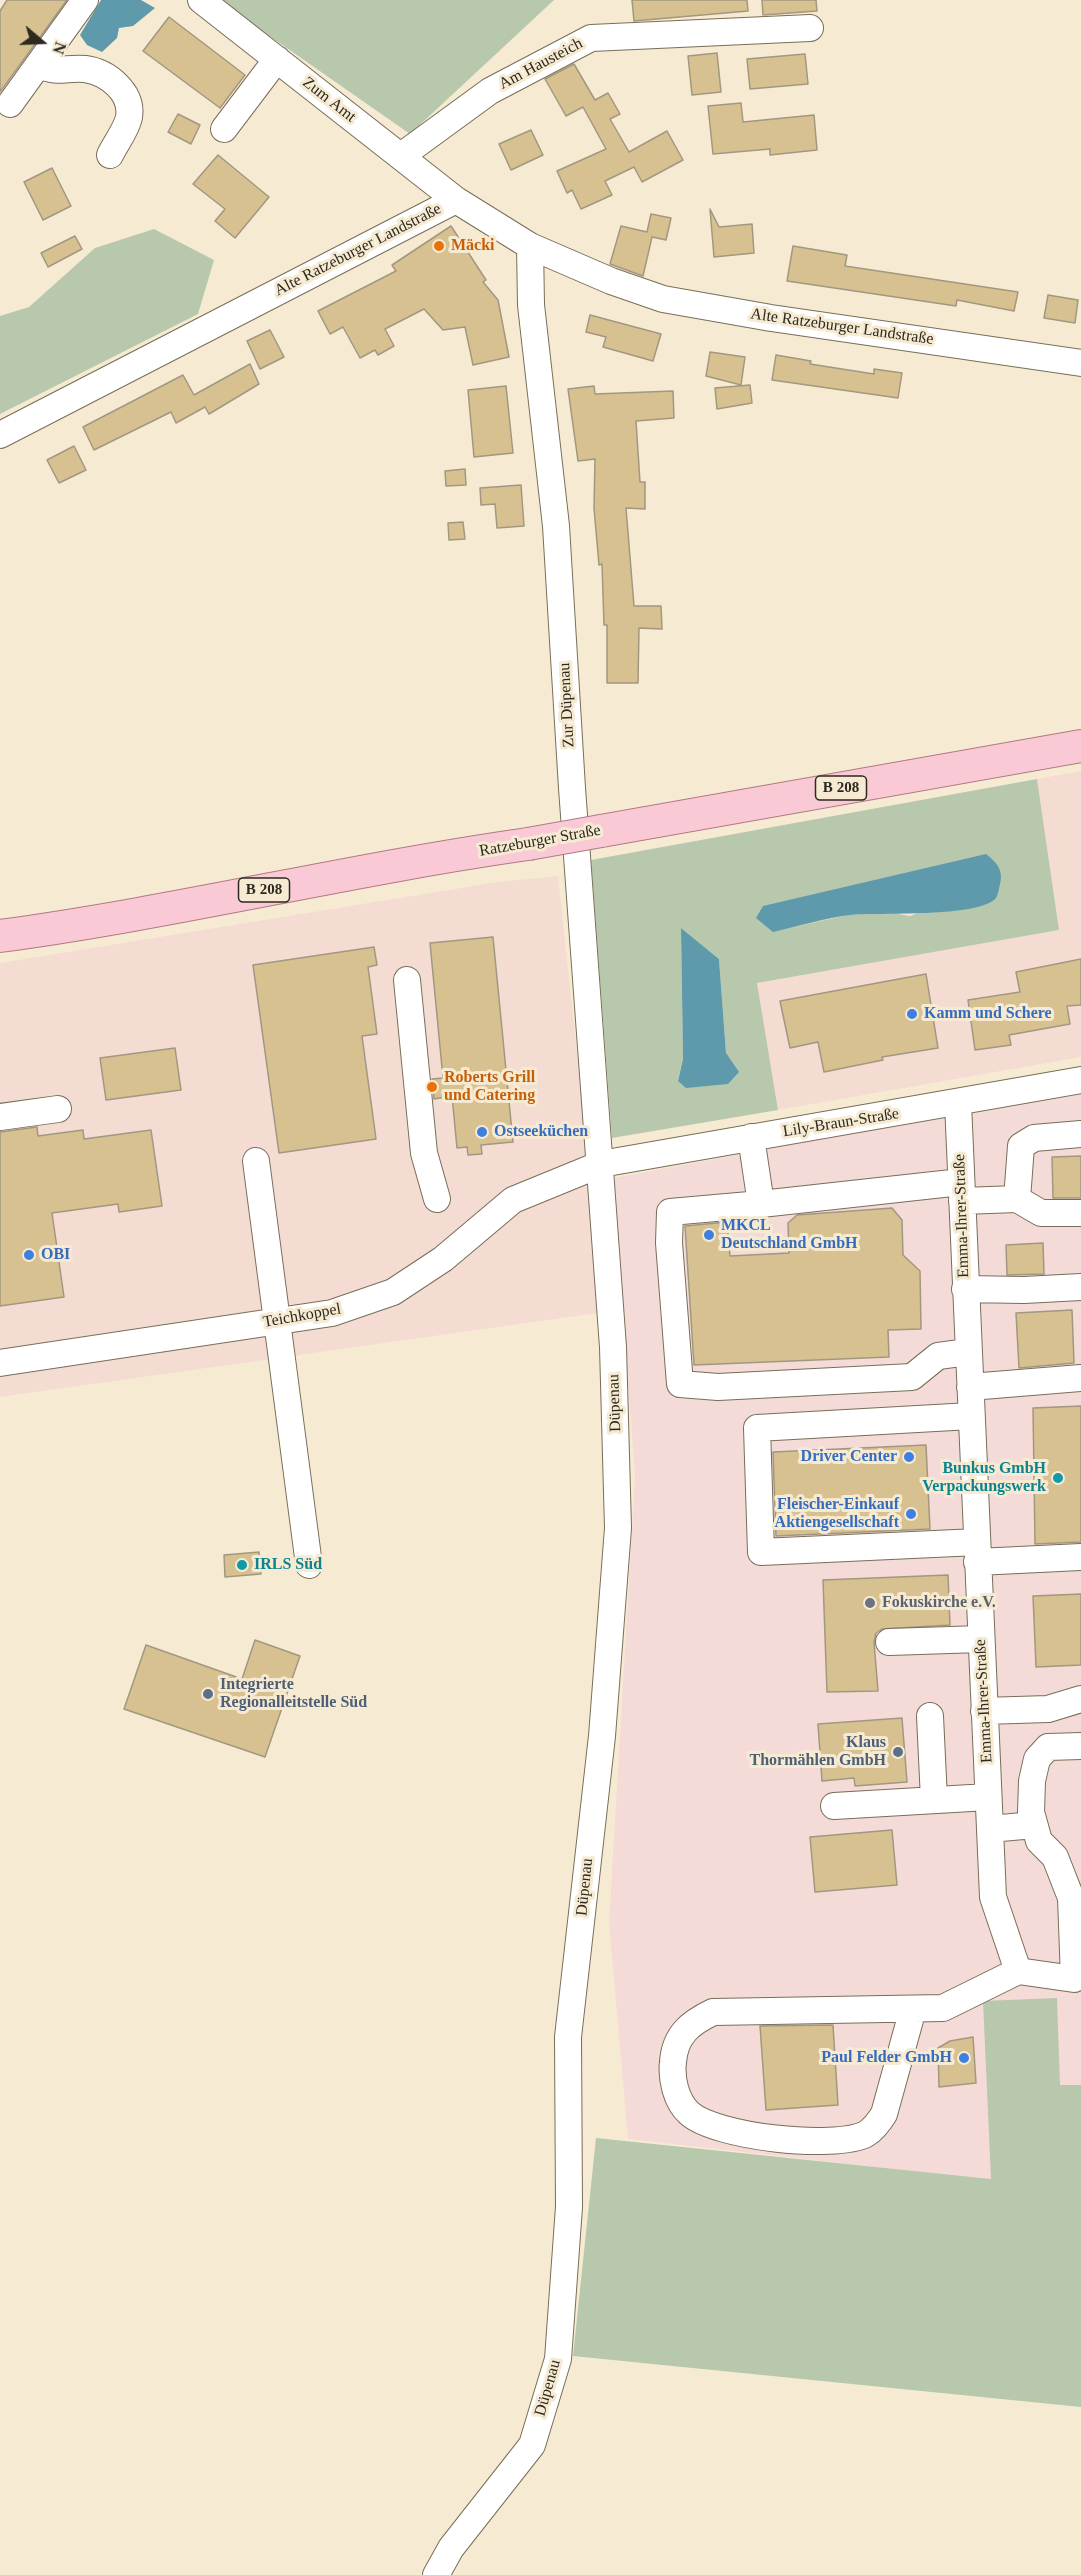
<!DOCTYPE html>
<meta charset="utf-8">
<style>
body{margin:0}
#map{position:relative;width:1081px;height:2575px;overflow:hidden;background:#f6ebd2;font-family:"Times New Roman",serif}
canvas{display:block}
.north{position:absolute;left:12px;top:12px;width:60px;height:60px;-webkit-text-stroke:4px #f6ebd2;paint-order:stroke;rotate:109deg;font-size:16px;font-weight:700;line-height:24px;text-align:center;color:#2d291f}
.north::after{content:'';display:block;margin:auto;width:21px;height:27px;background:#2d291f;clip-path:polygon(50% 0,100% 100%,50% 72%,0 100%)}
</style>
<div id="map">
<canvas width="1081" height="2575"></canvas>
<div class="north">N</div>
</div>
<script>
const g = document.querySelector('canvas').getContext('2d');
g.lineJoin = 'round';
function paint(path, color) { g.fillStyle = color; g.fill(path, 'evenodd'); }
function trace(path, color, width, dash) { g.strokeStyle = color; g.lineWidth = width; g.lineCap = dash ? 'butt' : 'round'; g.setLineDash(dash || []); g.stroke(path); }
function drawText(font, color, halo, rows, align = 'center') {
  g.font = font + ' "Times New Roman",serif'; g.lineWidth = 6; g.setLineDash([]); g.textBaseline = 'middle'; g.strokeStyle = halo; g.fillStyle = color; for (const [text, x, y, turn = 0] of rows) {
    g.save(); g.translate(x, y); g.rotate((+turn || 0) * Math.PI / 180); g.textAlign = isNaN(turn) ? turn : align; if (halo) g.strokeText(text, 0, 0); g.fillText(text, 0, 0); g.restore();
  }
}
paint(new Path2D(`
 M1081,771V1057L778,1110L757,983L1059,930L1037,779Z
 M558,876L605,1312L0,1397V963L498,882Z`), '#f4dcd2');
paint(new Path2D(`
 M1081,1091V2192L991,2180L628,2139L609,1923L635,1477L613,1178Z`), '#f5dbd7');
paint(new Path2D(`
 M218,0H554L410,134Z
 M154,229L214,260L198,314L0,414V316L29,307L95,248Z
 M1037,779L1059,930L757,983L778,1110L612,1138L591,860ZM1002,878L910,916L887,912L847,915L773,932ZM681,928L719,959L726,1053L678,1080L683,1059Z
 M1057,1998L1060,2085H1081V2407L573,2356L596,2138L991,2179L983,2001Z`), '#b7c8ad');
paint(new Path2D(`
 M101,0H141L155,8L133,26L119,28L117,38L102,52L87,45L80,35Z
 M986,854C996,862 1004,870 1000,884C999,888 998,895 996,898C979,918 878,912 850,915C825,918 798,926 773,932L756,918L763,906Z
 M681,928L719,959L726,1053L739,1072L728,1084L686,1088L678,1081L683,1059Z`), '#5e9aac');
const building = new Path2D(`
 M7,0H67L0,92V11Z
 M632,0H747L748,11L634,21Z
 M762,0H816L817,11L763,15Z
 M169,17L245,75L220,108L143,51Z
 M717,53L721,92L692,95L688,56Z
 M805,54L808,84L750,89L747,59Z
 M574,64L595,100L608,93L620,114L610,119L629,152L667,131L683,160L642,182L634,167L605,181L612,195L581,209L572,190L567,193L557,171L606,149L583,107L566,116L545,79Z
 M741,103L743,122L814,115L817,150L770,155V149L713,154L708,106Z
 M178,114L200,125L191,144L168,132Z
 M531,130L543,155L511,170L499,144Z
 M218,155L269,197L235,238L215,221L225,209L193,184Z
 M52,168L71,206L43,220L24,182Z
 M710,209L719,227L752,224L754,253L714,257Z
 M651,214L671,218L666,240L652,237L643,276L610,264L621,226L647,232Z
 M451,226L486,280L483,282L498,300L509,357L473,365L465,327L443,330L424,309L385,329L394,346L378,355L375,350L360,358L343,327L330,334L318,311L396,271L392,265Z
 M75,236L82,249L48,267L41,253Z
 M793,246L847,255L845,266L1018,292L1014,311L957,300L956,306L787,281Z
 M1048,295L1078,300L1075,323L1044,318Z
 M590,315L661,334L653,361L603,347L606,337L586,332Z
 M270,330L284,357L260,369L247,341Z
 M710,352L745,357L741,385L706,376Z
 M776,355L811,361L810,364L874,374V369L902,373L898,398L772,380Z
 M250,364L259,384L209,414L205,407L176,423L171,412L94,450L83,427L183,375L194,395Z
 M750,385L752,403L717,409L715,388Z
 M506,386L513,453L474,457L468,390Z
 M594,386L595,394L673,391L674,418L636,421L640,482H645V509L626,508L634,606H661L662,629L639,628L638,683H607V625H604L602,564L599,565L594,508L595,459L578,461L568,389Z
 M74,446L86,470L59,483L47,460Z
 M465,469L466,485L446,486L445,471Z
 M521,485L524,526L497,528L495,504L481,505L480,488Z
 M463,522L465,539L449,540L448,523Z
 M493,937L513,1142L481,1145L482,1154L468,1155L467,1147L457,1148L452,1096L434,1099L432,1079L443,1078L430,943Z
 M374,947L377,965L368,967L377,1034L362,1036L376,1139L279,1153L253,965Z
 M1081,959V1005L1067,1006L1070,1024L1009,1035L1011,1045L975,1050L968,1000L1020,992L1016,972Z
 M926,974L938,1048L882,1057L883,1060L824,1072L818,1042L790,1048L780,1001Z
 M175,1048L181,1090L106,1100L100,1058Z
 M37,1127L38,1136L83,1130L84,1139L151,1130L162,1206L119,1212L118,1204L52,1213L64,1297L0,1306V1132Z
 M1081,1156V1198H1053L1052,1157Z
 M892,1208L902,1220L903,1255L920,1271L921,1329L888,1330L889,1357L694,1365L685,1226L727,1222L730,1256L789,1253L788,1223L797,1215Z
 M1043,1243L1044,1274L1007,1275L1006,1245Z
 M1072,1310L1074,1363L1019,1368L1016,1313Z
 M1081,1406V1542L1035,1544L1033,1408Z
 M926,1445L930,1529L776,1536L773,1452Z
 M259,1552L261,1574L225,1577L224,1555Z
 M948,1575L950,1625L882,1629L876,1633L874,1642L878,1691L827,1692L823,1580Z
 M1081,1594V1665L1036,1667L1033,1596Z
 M255,1640L300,1656L265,1757L124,1709L146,1645L242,1679Z
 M902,1718L907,1782L855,1786L854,1778L822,1781L818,1724Z
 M892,1830L897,1885L815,1892L810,1837Z
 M833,2025L838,2105L766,2110L760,2026Z
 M973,2037L976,2083L939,2087L938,2048L950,2041Z`);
paint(building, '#d7c191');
trace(building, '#a29780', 1.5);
const minor = new Path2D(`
 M201,0L456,200
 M40,65C58,74 66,67 85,69C108,72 133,93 129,117C127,129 115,144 110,155
 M10,104L85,0
 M224,129L277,59
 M401,156L490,91L591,38L810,28
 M0,435L456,200L530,246L611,281L663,299L771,318L1081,363
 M407,980L424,1153L437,1199
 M958,1103L993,1897L1018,1971
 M0,1117L58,1109
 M751,1137L761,1204L961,1182
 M256,1161L309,1565
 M1017,1199L1041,1213H1081
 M962,1201L1017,1199L1021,1146L1034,1138L1081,1134
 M761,1204L670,1212L669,1243L680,1384L718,1387L912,1377L938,1356L968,1352
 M965,1289L1024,1290L1081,1287
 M0,1363L332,1313L393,1292L443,1259L513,1200L601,1164L1081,1080
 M970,1387L1081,1378
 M971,1416L757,1428L761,1552L977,1542
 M977,1562L1081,1557
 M889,1642L981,1639
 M984,1711L1048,1709L1081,1699
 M930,1716L934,1800
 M834,1806L988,1797
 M990,1829L1034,1825
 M913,2009L884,2114C879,2122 874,2129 866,2134C834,2150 715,2137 689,2113C676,2101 671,2079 673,2062C675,2035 690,2023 713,2012L943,2008L1018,1971L1074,1979L1071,1898L1055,1857L1039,1841L1031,1812L1032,1781L1037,1759L1048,1747L1081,1746
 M436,2575L451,2548L532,2445L558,2359L569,2207L568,2037L602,1736L618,1528L613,1347L572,788L556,526L531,305L530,246`);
const major = new Path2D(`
 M601,831L1081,746
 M0,936C177,912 351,869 528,844`);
trace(minor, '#786e58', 28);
trace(major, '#b07a84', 34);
trace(minor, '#fff', 26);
trace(major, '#fac9d6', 32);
const majorBridge = new Path2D(`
 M528,844L601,831`);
trace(majorBridge, '#b07a84', 34, []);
trace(majorBridge, '#fac9d6', 32);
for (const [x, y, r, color] of [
 [439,246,6,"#e8710a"],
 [912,1014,6,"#3f7fe0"],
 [432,1087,6,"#e8710a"],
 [482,1132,6,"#3f7fe0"],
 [709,1235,6,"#3f7fe0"],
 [29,1255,6,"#3f7fe0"],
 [909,1457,6,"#3f7fe0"],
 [1058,1478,6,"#0f9aa8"],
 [911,1514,6,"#3f7fe0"],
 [242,1565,6,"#0f9aa8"],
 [870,1603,6,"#6b7280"],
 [208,1694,6,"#5c6f8a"],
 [898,1752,6,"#5c6f8a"],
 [964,2058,6,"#3f7fe0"]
]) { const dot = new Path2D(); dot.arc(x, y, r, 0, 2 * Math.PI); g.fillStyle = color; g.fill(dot); trace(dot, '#f6ebd2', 2); }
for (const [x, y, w] of [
 [841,788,51],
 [264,890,51]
]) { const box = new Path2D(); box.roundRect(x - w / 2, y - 12, w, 24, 4.5); g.fillStyle = '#f6ebd2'; g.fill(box); trace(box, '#2d291f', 1.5); }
drawText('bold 15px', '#2d291f', null, [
 ["B 208",841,788],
 ["B 208",264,890]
]);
drawText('16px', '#2d291f', '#f6ebd2', [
 ["Am Hausteich",541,64,-28],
 ["Zum Amt",329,100,38],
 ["Alte Ratzeburger Landstraße",358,250,-27],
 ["Alte Ratzeburger Landstraße",842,327,8],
 ["Zur Düpenau",567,705,-93],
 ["Ratzeburger Straße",540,841,-10],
 ["Lily-Braun-Straße",841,1123,-9],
 ["Emma-Ihrer-Straße",962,1216,-92],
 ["Teichkoppel",302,1316,-10],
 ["Düpenau",615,1403,-92],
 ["Emma-Ihrer-Straße",984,1701,-93],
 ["Düpenau",585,1887,-84],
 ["Düpenau",548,2388,-74]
]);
drawText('bold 16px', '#c56008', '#f6ebd2', [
 ["Mäcki",451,246],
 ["Roberts Grill",444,1078],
 ["und Catering",444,1096]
], 'left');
drawText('bold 16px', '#366cbe', '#f6ebd2', [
 ["Kamm und Schere",924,1014],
 ["Ostseeküchen",494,1132],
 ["MKCL",721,1226],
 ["Deutschland GmbH",721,1244],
 ["OBI",41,1255],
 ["Driver Center",897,1457,"right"],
 ["Fleischer-Einkauf",899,1505,"right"],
 ["Aktiengesellschaft",899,1523,"right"],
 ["Paul Felder GmbH",952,2058,"right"]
], 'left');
drawText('bold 16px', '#0d838f', '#f6ebd2', [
 ["Bunkus GmbH",1046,1469],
 ["Verpackungswerk",1046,1487],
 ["IRLS Süd",254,1565,"left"]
], 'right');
drawText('bold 16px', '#5b616d', '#f6ebd2', [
 ["Fokuskirche e.V.",882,1603]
], 'left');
drawText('bold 16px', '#4e5e75', '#f6ebd2', [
 ["Integrierte",220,1685],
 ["Regionalleitstelle Süd",220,1703],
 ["Klaus",886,1743,"right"],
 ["Thormählen GmbH",886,1761,"right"]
], 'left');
</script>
